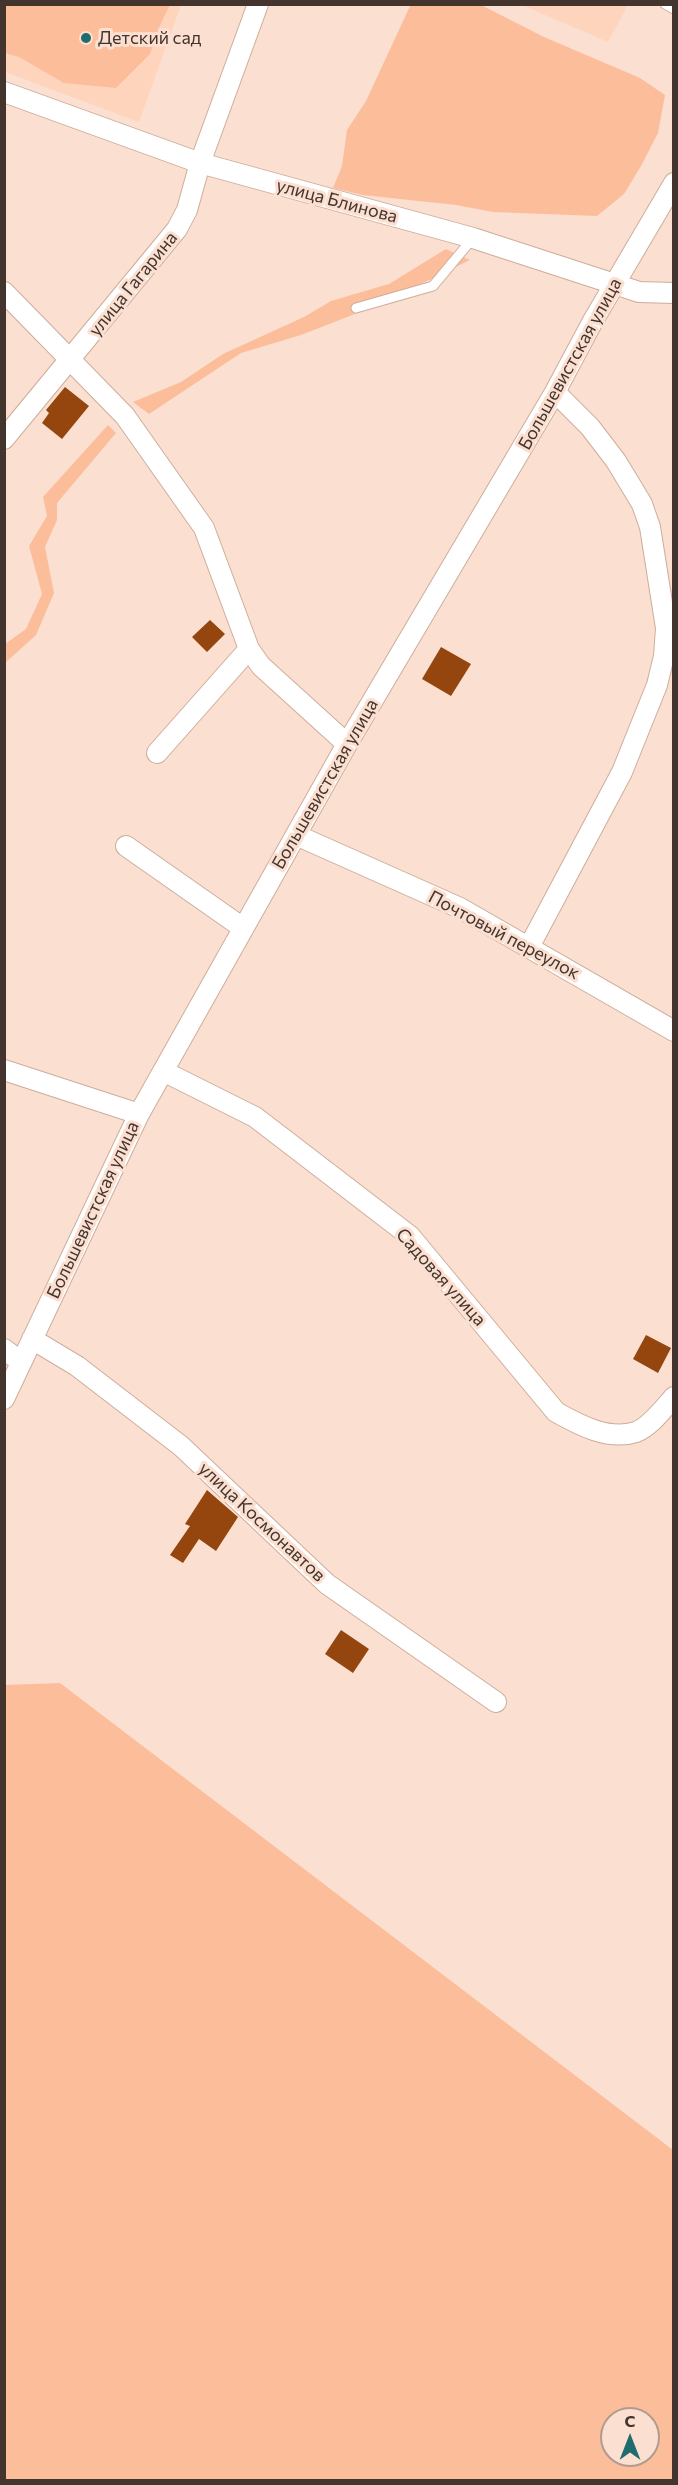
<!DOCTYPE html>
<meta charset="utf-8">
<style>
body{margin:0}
#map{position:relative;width:678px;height:2485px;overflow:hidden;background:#fbdfd0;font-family:Commissioner,sans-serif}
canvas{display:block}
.frame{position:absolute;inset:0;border:6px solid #43352e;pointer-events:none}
.north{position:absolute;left:600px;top:2407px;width:60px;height:60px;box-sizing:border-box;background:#fbdfd0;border:2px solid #b19b8f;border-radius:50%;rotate:0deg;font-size:16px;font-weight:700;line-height:24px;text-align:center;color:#43352e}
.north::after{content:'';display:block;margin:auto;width:21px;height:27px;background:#1f6c6f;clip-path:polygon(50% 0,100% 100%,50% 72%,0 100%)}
</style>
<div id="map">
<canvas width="678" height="2485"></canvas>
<div class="frame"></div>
<div class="north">С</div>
</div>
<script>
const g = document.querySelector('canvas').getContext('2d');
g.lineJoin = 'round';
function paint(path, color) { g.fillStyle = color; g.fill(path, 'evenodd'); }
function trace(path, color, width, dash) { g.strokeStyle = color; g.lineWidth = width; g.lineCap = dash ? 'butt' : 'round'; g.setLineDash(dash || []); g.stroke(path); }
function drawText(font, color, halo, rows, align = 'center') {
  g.font = font + ' Commissioner,sans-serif'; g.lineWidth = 6; g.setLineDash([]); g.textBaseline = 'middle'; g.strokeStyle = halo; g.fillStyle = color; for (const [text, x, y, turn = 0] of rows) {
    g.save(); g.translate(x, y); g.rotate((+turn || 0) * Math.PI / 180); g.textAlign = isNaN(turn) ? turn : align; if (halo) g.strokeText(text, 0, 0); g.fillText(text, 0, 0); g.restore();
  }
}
paint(new Path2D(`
 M4,5H181L139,122L5,72Z
 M522,5L628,4V5L608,42Z`), '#fed4bd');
paint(new Path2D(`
 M5,4H170V5L160,25L150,54L116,88L64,83L19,57L5,53Z
 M411,4L481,5L544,37L640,78L665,95L658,133L641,166L624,194L597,216L493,212L456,205L363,195L333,188L342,166L347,130L366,101Z
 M446,249L470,260L378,305L301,335L241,353L149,414L133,402L181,382L223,354L304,317L331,301L389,284Z
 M108,425L116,433L57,503V520L45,547L54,593L36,635L5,663V644L26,629L42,594L29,546L47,516L43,497Z
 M60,1683L673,2150V2480H5V1685ZM612,2419H648V2455H612Z`), '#fcbd9b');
paint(new Path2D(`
 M65,387L89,406L62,439L42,423L49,413L46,410Z
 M210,620L225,634L207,652L192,637Z
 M441,647L471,664L451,696L422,679Z
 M646,1335L671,1348L658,1373L633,1359Z
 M207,1490L238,1517L216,1551L199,1539L183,1563L170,1555L190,1526L185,1524Z
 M341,1630L369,1649L353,1673L325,1654Z`), '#94460e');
const lane = new Path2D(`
 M665,4L674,9
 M356,308L433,286L473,238`);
const street = new Path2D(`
 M4,92L200,163L473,238L639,292L674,293
 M4,292L125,416L204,528L249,649L261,666L347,744
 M4,439L177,229L187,210L200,163L258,4
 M157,753L249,649
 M296,835L460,908L674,1031
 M126,846L243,928
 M529,947L622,772L657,685L664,656L666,628L650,527L642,504L616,461L590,427L555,392
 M4,1070L139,1114
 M163,1071L255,1117L410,1236L556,1412C579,1425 609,1441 636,1432C650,1427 664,1408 674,1397
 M32,1339L77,1366L181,1446L327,1584L496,1702
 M4,1349L21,1362
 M4,1399L139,1114L347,744L555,392L594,319L674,183`);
trace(lane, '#cead9b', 11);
trace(street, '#cead9b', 22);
trace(lane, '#fff', 9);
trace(street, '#fff', 20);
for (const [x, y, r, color] of [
 [86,38,6,"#1f6c6f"]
]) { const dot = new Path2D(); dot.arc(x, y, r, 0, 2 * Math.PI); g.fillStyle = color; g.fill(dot); trace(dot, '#fbdfd0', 2); }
drawText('18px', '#43352e', '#fbdfd0', [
 ["Детский сад",98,38]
], 'left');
drawText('18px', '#43352e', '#fbdfd0', [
 ["улица Блинова",337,201,15],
 ["улица Гагарина",133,284,-51],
 ["Большевистская улица",570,364,-61],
 ["Большевистская улица",325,784,-60],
 ["Почтовый переулок",504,935,28],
 ["Большевистская улица",93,1210,-65],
 ["Садовая улица",441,1277,48],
 ["улица Космонавтов",262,1522,43]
]);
</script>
